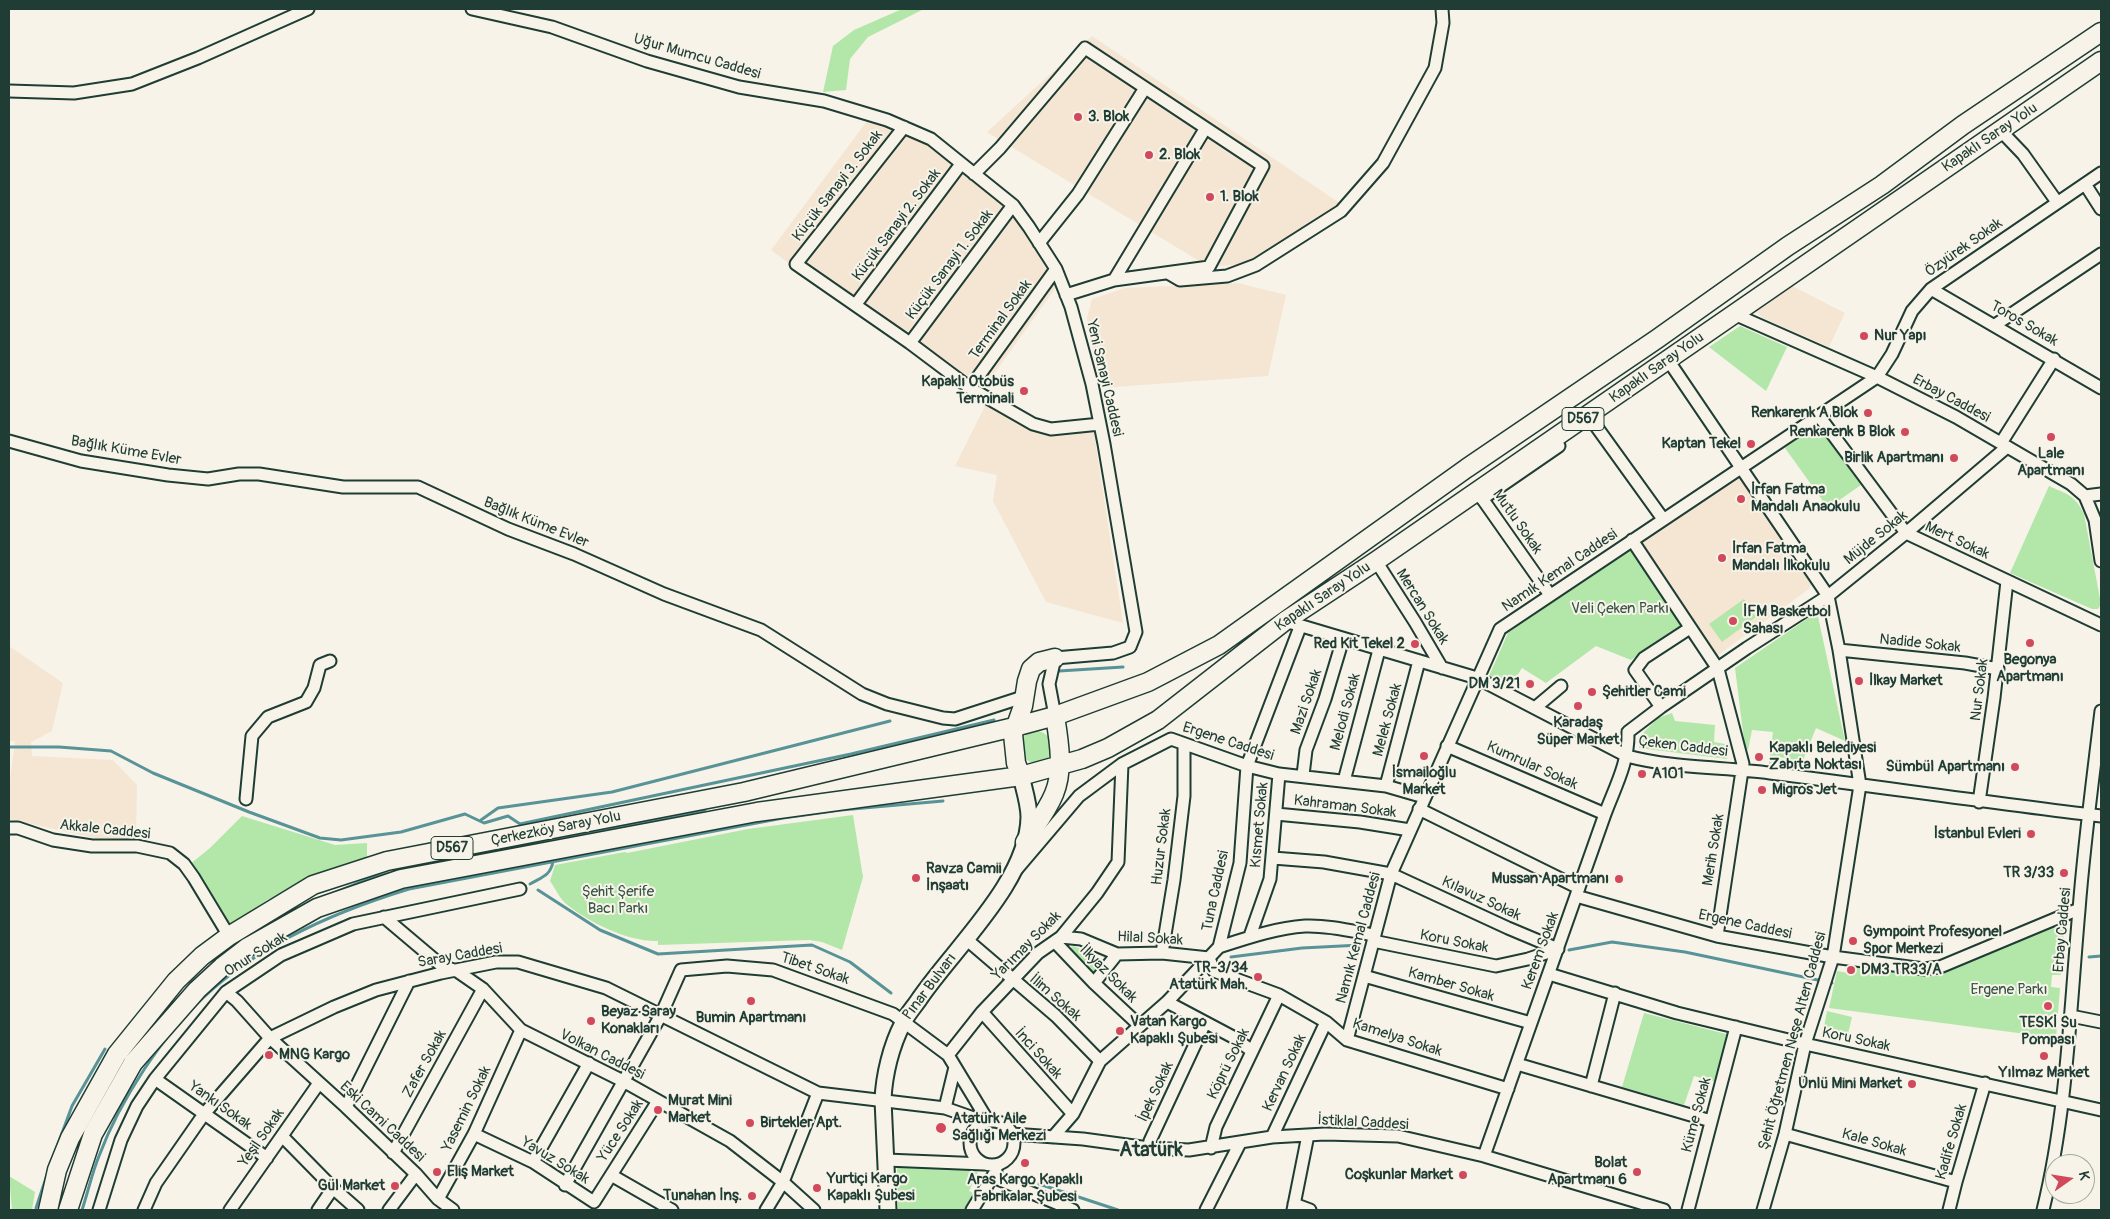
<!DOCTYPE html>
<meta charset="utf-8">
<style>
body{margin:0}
#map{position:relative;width:2110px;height:1219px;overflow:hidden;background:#f7f3e8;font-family:Pangolin,sans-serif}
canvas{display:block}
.frame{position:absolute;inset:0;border:10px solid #1f3d34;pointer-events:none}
.north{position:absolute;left:2045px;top:1154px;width:50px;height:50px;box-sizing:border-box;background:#f7f3e8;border:1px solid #a1aaa0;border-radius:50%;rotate:77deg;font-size:14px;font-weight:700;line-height:20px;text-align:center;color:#1f3d34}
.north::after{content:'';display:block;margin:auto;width:18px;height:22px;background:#d1495b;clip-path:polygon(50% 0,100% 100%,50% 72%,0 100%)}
</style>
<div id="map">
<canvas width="2110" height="1219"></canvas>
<div class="frame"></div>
<div class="north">K</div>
</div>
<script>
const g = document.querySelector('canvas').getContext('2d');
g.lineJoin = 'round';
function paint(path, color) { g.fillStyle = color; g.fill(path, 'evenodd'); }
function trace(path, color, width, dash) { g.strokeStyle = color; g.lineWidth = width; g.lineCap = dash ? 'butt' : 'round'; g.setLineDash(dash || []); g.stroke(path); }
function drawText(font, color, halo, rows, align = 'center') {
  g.font = font + ' Pangolin,sans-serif'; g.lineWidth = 4; g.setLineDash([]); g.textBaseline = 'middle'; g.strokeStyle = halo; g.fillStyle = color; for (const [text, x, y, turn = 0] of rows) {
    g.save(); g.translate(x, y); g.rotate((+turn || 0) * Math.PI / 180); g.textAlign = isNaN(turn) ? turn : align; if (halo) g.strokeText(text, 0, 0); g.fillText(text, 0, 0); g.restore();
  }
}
paint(new Path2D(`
 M1092,36L1341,204L1301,231L1242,264L1209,267L987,132Z
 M867,121L914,135L1006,202L1057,286L978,396L857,315L771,250Z
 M1238,283L1286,295L1268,376L1100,388L1087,318L1092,299L1125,288Z
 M1792,286L1845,313L1829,347L1763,318L1756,311Z
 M987,402L1034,430L1094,433L1123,623L1046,602L993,501L997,475L955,466Z
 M1738,474L1813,581L1809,589L1718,655L1712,652L1641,548L1643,539Z
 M9,646L63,683L52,731L31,742L32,756L113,760L137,785L136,840L99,839L9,819V788L15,741H9Z`), '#f5e6d3');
paint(new Path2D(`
 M902,9H924L868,37L850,59L846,90L823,92L833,46L854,30Z
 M1740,326L1787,347L1766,391L1709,347Z
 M1817,424L1861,485L1828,508L1785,448Z
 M2049,486C2067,494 2075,495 2084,514L2101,604L2098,609H2092L2010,573Z
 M1631,549L1680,619V626L1631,660L1596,646L1546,683L1522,668L1511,685L1489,676L1508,633Z
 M1744,599L1756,617L1722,642L1709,624Z
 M1817,612L1845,741L1816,728L1800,768L1786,766V758L1777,757L1776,765L1769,764L1773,732L1752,730L1748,750L1745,748L1735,668Z
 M1672,713L1675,721L1715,725L1714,742L1730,745L1727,759L1639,748L1640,736L1658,718Z
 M1020 747a16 16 0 1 1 32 0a16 16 0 1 1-32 0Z
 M853,815L863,877L842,950L822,942L809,940L658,945V941C628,942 588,922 565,903C559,897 555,888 550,881L555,865L625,852L627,853L748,829Z
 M242,816L335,845L367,843V857L267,900L230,927L189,865L210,848Z
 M2065,921L2061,975H2052L2051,987L2060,988L2056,1038L1829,1008L1837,971L1855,974L1857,967L1936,976Z
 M1074,946L1105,962L1095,976L1073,954L1071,947Z
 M1827,1011L1852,1017L1847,1038L1823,1032Z
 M1644,1013L1730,1035L1716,1082L1694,1076L1684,1105L1622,1087Z
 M897,1164L954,1167L978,1172L969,1191L976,1194L967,1210H898Z
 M9,1176L35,1192L32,1210H12Z`), '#b2e7a9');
trace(new Path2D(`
 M1059,671L1123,667
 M9,747H59L111,751L153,773L249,812L320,838L341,840L401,832L465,814L484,823L508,816L520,824L851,754L994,720
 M481,820L498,808L612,792L890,721
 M530,884C542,877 550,876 553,862
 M538,890L600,930L658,954L812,945L850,962L891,993
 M319,899L371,878L417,866L705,810
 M1569,950L1612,942L1685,952L1832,983
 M226,952L256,931L311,902
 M1231,957L1302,948L1361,945
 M2089,957L2101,956
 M51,1163L72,1106L105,1049
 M1039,1184L1118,1210
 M36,1208L49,1169
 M82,1210C88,1192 92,1173 99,1156C120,1100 162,1036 205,996C260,944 337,911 409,889L783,818L841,810L943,801`), '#589397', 3);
const minor = new Path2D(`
 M472,9L552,27L647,61L739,87L824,101L887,120L931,139L1013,205L1029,227L1056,269L1071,307L1092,384L1104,444L1136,632L1130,647L1113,653L1055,658L1049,684L1055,716
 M9,91L74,93L132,84L198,58L308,9
 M904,127L796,264L910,343L970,388L1033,424L1051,429L1100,424
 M2001,131L2023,154L2057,202
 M974,174L1000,148L1085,48L1263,166L1209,267L1114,280L1066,295
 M2085,184L2101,209
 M1039,243L1078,194L1145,88
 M1168,273L1180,280L1227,276L1256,265L1341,211L1383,163L1435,68L1443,23L1442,9
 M1114,280L1205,129
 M1931,289L2101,388
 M856,304L961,164
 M1734,314L1877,377L1956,417L2071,484L2085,496L2095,520L2101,561
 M1995,325L2101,254
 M910,343L1013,205
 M1668,360L1828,596L1839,650L1860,785L1833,957L1805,1044L1785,1134L1763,1210
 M970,388L1056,269
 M1588,415L1663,519
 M1819,416L1906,533L2101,625
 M9,441L81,461L168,475L208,479L239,474H259L343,487H418L508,529L574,554L664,594L761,630L862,694L887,704L943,718L955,719L1023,697
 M2001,443L2054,359
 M1479,494L1550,595
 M2085,496L2101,494
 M1482,499L1559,446
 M1632,540L1718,669L1743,764L1717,936
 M1376,561L1415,622L1442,668
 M1285,621L1477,678L1627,756C1671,768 1724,767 1770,773C1881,787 1991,803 2101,816
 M1839,650L1965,663L1998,669
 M1536,707L1561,686
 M1661,707L1635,670L1644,658L1690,628
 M1447,746L1605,814
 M1303,775L1306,750L1325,699L1343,639
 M1344,781L1379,650
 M1386,786L1419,661
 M246,799L252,736L268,717L306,702L314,688L320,665L330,661
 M1979,802L1994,698L2007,581
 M1419,809L1579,888
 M1276,814L1360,822L1410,830
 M9,828H18L53,840L92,846H137L170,853L184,864L194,878L229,936
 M1273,858L1324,862L1391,874L1508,928L1558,949
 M1017,869L1079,796L1122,764L1171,739L1247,766L1279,774L1386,786L1424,797
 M1576,896L1717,936L1833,957L1924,969L1940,967L2079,909
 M384,917L442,966L457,971L483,989L521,1030L623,1081L730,1141L783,1182L814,1210
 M1250,936L1270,879L1279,774
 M1061,937L1081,939L1117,954L1162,953L1209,958L1214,971L1279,995L1326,1022L1347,1040L1508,1089
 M966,939L1056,1016L1100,1061
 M1373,941L1496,966L1528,959L1558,949
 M1055,942L1094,983L1140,1026
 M1219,947C1247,938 1276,928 1305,926C1328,925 1352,931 1374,935
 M1162,953L1174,880L1184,796V744
 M1549,974L1677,1013L1805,1044L2101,1110
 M1364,976L1531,1023
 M1094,983L1117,954
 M226,992L237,1001L270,1038L346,1107L416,1174L438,1199L453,1210
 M1167,1002L1233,1037L1252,1051
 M982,1012L1073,1114
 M2071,1016L2101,1022
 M1347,1040L1391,874L1500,629L1877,377L1892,354L1912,311L1931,289L2101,173
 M948,1055L982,1012L1038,953L1061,937L1097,893L1118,862L1122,764
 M1517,1064L1711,1121
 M155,1079L267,1158
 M1591,1086L1615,993
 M346,1107L409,981
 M945,1108L955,1067
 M970 1143a22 22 0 1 1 44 0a22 22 0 1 1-44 0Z
 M474,1134L533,1162L594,1202L658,1101
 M1012,1134L1083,1139L1149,1148L1189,1150L1272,1137L1325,1134L1398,1136L1484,1156L1664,1210
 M1785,1134L1956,1182
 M282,1136L333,1188L358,1210
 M1053,1137L1073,1114L1100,1061L1167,1002L1219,947L1240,863L1247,766L1300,627
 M1272,1137L1326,1022
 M1149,1148L1150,1141L1205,1023
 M1211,1148L1216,1127L1279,995
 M393,1153L483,989
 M1484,1156L1605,814C1615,787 1629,762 1628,732L1661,707L1747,648L1828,596L1906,533L2007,447
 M886,1160L984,1164
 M533,1162L589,1063
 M611,1175L672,1210
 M993,1177L1073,1210
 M565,1185L661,1015L681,970L727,966L773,970L893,1014L948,1055L988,1121
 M438,1199L474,1134L521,1030
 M1294,1204L1310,1210
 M99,1210L121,1140L137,1106L155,1079L226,992L281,955L353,924L520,889
 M144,1210L156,1183L204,1114L270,1038L334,1007L376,990L441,973L496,962H518L606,988L818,1093L945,1108L985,1122
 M230,1210L319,1083
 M318,1210L333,1188
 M389,1210L416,1174
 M766,1210L783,1182L818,1093
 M972,1210L996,1171
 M1206,1210L1240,1143
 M1293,1210L1308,1135
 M1688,1210L1736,1027
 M1949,1210L1956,1182L1985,1083
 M2043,1210C2067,1112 2070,1011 2079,910C2084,844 2093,778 2101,711`);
const major = new Path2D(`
 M888,1210L883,1100C884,1075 891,1046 903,1023C907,1014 915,1006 920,998C955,947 1028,881 1029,817C1029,804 1024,789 1021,776`);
const highway = new Path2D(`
 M1021,776L1016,763L1013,734L1023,706L1027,681L1031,669L1039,662L1055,658
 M1025,842C1035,826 1047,811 1054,794C1064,770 1059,741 1055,716
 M48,1210L57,1170L70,1138L117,1054L176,981L202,956L229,936L313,885L387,861L744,792L1018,726L1055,716L1148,682L1219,645L1467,468L1657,339L1788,246L1882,185L1963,125L2101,32
 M68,1210L93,1134L133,1063L197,990L222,967L248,947L317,908L401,879L757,812L1021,776L1082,759L1108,748L1158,720L1285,621L1376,561L2101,61`);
trace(minor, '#1f3d34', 15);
trace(major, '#1f3d34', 19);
trace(highway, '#1f3d34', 21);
trace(minor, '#f7f3e8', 11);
trace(major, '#f7f3e8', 15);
trace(highway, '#f7f3e8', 18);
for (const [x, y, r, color] of [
 [1078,117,5,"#d1495b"],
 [1149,155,5,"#d1495b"],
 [1210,197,5,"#d1495b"],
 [1864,336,5,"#d1495b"],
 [1024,391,5,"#d1495b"],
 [1868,413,5,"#d1495b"],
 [1905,432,5,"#d1495b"],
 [2051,437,5,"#d1495b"],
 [1751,444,5,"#d1495b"],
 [1954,458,5,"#d1495b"],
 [1741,499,5,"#d1495b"],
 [1722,558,5,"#d1495b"],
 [1733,621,5,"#d1495b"],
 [2030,643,5,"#d1495b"],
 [1415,644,5,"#d1495b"],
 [1859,681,5,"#d1495b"],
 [1530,684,5,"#d1495b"],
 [1592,692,5,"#d1495b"],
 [1578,706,5,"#d1495b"],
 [1424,756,5,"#d1495b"],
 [1759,757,5,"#d1495b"],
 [2015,767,5,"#d1495b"],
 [1642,774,5,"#d1495b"],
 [1762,790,5,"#d1495b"],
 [2031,834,5,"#d1495b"],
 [2064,873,5,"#d1495b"],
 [916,878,5,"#d1495b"],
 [1619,879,5,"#d1495b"],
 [1853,941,5,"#d1495b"],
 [1851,970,5,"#d1495b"],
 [1258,977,5,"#d1495b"],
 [751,1001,5,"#d1495b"],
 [2048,1006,5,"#d1495b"],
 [591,1021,5,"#d1495b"],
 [1120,1031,5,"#d1495b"],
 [269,1055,5,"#d1495b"],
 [2044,1056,5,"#d1495b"],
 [1912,1084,5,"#d1495b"],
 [658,1110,5,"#d1495b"],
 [750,1123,5,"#d1495b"],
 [941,1128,6,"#d1495b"],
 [1025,1163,5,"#d1495b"],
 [437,1172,5,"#d1495b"],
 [1637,1172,5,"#d1495b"],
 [1463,1175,5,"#d1495b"],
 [395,1186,5,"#d1495b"],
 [817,1188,5,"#d1495b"],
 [752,1196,5,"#d1495b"]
]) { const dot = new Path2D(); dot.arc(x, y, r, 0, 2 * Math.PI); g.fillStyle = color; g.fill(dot); trace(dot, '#f7f3e8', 2); }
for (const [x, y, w] of [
 [1583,419,42],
 [452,848,42]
]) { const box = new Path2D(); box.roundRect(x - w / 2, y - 11.5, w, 23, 4); g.fillStyle = '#f7f3e8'; g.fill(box); trace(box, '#1f3d34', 1); }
drawText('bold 14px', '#1f3d34', null, [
 ["D567",1583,419],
 ["D567",452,848]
]);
drawText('15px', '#1f3d34', '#f7f3e8', [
 ["Uğur Mumcu Caddesi",697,57,16],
 ["Kapaklı Saray Yolu",1990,138,-34],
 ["Küçük Sanayi 3. Sokak",838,186,-52],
 ["Küçük Sanayi 2. Sokak",897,225,-53],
 ["Özyürek Sokak",1964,248,-35],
 ["Küçük Sanayi 1. Sokak",950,265,-53],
 ["Terminal Sokak",1001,320,-54],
 ["Toros Sokak",2024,324,30],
 ["Kapaklı Saray Yolu",1657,368,-35],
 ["Yeni Sanayi Caddesi",1104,378,77],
 ["Erbay Caddesi",1951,399,28],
 ["Bağlık Küme Evler",126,451,10],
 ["Mutlu Sokak",1517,522,55],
 ["Bağlık Küme Evler",536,523,22],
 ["Müjde Sokak",1876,538,-39],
 ["Mert Sokak",1957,541,25],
 ["Namık Kemal Caddesi",1560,571,-34],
 ["Kapaklı Saray Yolu",1323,597,-34],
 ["Mercan Sokak",1422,607,58],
 ["Nadide Sokak",1920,644,6],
 ["Nur Sokak",1980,690,-83],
 ["Mazi Sokak",1307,702,-71],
 ["Melodi Sokak",1346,712,-75],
 ["Melek Sokak",1388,720,-75],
 ["Ergene Caddesi",1228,742,18],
 ["Çeken Caddesi",1683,747,7],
 ["Kumrular Sokak",1532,766,24],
 ["Kahraman Sokak",1345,807,7],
 ["Kısmet Sokak",1260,825,-85],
 ["Çerkezköy Saray Yolu",556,829,-11],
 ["Akkale Caddesi",105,830,6],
 ["Huzur Sokak",1162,847,-83],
 ["Merih Sokak",1714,850,-81],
 ["Tuna Caddesi",1216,891,-78],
 ["Kılavuz Sokak",1481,899,25],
 ["Ergene Caddesi",1745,925,12],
 ["Erbay Caddesi",2063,930,-85],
 ["Namık Kemal Caddesi",1359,938,-75],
 ["Hilal Sokak",1150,939,3],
 ["Koru Sokak",1454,942,11],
 ["Yarımay Sokak",1027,946,-45],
 ["Kerem Sokak",1541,951,-70],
 ["Onur Sokak",256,955,-32],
 ["Saray Caddesi",460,956,-10],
 ["Tibet Sokak",815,969,19],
 ["İlkyaz Sokak",1108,974,45],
 ["Kamber Sokak",1451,985,16],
 ["Pınar Bulvarı",930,987,-53],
 ["İlim Sokak",1055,998,41],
 ["Kamelya Sokak",1397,1038,18],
 ["Koru Sokak",1856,1040,12],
 ["Şehit Öğretmen Neşe Alten Caddesi",1793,1041,-75],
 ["İnci Sokak",1038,1054,48],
 ["Volkan Caddesi",602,1055,27],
 ["Zafer Sokak",425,1064,-61],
 ["Köprü Sokak",1229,1064,-64],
 ["Kervan Sokak",1285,1073,-65],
 ["İpek Sokak",1156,1092,-65],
 ["Yankı Sokak",220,1106,35],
 ["Yasemin Sokak",467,1109,-64],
 ["Küme Sokak",1697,1115,-75],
 ["Eski Cami Caddesi",382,1122,43],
 ["İstiklal Caddesi",1363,1123,3],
 ["Yüce Sokak",621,1131,-57],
 ["Yeşil Sokak",262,1138,-55],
 ["Kadife Sokak",1952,1142,-74],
 ["Kale Sokak",1874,1143,16],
 ["Yavuz Sokak",555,1161,31]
]);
drawText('bold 15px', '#1f3d34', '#f7f3e8', [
 ["3. Blok",1088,117],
 ["2. Blok",1159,155],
 ["1. Blok",1220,197],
 ["Nur Yapı",1874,336],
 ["Kapaklı Otobüs",1014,382,"right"],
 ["Terminali",1014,399,"right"],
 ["Renkarenk A Blok",1858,413,"right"],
 ["Renkarenk B Blok",1895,432,"right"],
 ["Kaptan Tekel",1741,444,"right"],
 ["Lale",2051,454,"center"],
 ["Apartmanı",2051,471,"center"],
 ["Birlik Apartmanı",1944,458,"right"],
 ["İrfan Fatma",1751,490],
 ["Mandalı Anaokulu",1751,507],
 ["İrfan Fatma",1732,549],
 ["Mandalı İlkokulu",1732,566],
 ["İFM Basketbol",1743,612],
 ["Sahası",1743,629],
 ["Red Kit Tekel 2",1405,644,"right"],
 ["Begonya",2030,660,"center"],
 ["Apartmanı",2030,677,"center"],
 ["İlkay Market",1869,681],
 ["DM 3/21",1520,684,"right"],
 ["Şehitler Cami",1602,692],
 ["Karadaş",1578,723,"center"],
 ["Süper Market",1578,740,"center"],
 ["Kapaklı Belediyesi",1769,748],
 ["Zabıta Noktası",1769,765],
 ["Sümbül Apartmanı",2005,767,"right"],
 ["İsmailoğlu",1424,773,"center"],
 ["Market",1424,790,"center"],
 ["A101",1652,774],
 ["Migros Jet",1772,790],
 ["İstanbul Evleri",2021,834,"right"],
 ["Ravza Camii",926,869],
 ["İnşaatı",926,886],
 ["TR 3/33",2054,873,"right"],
 ["Mussan Apartmanı",1609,879,"right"],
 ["Gympoint Profesyonel",1863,932],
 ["Spor Merkezi",1863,949],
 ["TR-3/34",1248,968,"right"],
 ["Atatürk Mah.",1248,985,"right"],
 ["DM3 TR33/A",1861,970],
 ["Beyaz Saray",601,1012],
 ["Konakları",601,1029],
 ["Bumin Apartmanı",751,1018,"center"],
 ["Vatan Kargo",1130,1022],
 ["Kapaklı Şubesi",1130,1039],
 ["TESKİ Su",2048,1023,"center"],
 ["Pompası",2048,1040,"center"],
 ["MNG Kargo",279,1055],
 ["Yılmaz Market",2044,1073,"center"],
 ["Ünlü Mini Market",1902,1084,"right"],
 ["Murat Mini",668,1101],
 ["Market",668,1118],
 ["Atatürk Aile",952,1119],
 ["Sağlığı Merkezi",952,1136],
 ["Birtekler Apt.",760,1123],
 ["Bolat",1627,1163,"right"],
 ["Apartmanı 6",1627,1180,"right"],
 ["Eliş Market",447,1172],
 ["Coşkunlar Market",1453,1175,"right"],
 ["Yurtiçi Kargo",827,1179],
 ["Kapaklı Şubesi",827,1196],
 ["Aras Kargo Kapaklı",1025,1180,"center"],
 ["Fabrikalar Şubesi",1025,1197,"center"],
 ["Gül Market",385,1186,"right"],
 ["Tunahan İnş.",742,1196,"right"]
], 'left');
drawText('15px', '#355646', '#f7f3e8', [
 ["Veli Çeken Parkı",1620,609],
 ["Şehit Şerife",618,892],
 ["Bacı Parkı",618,909],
 ["Ergene Parkı",2009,990]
]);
drawText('bold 20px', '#1f3d34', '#f7f3e8', [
 ["Atatürk",1151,1151]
]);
</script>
